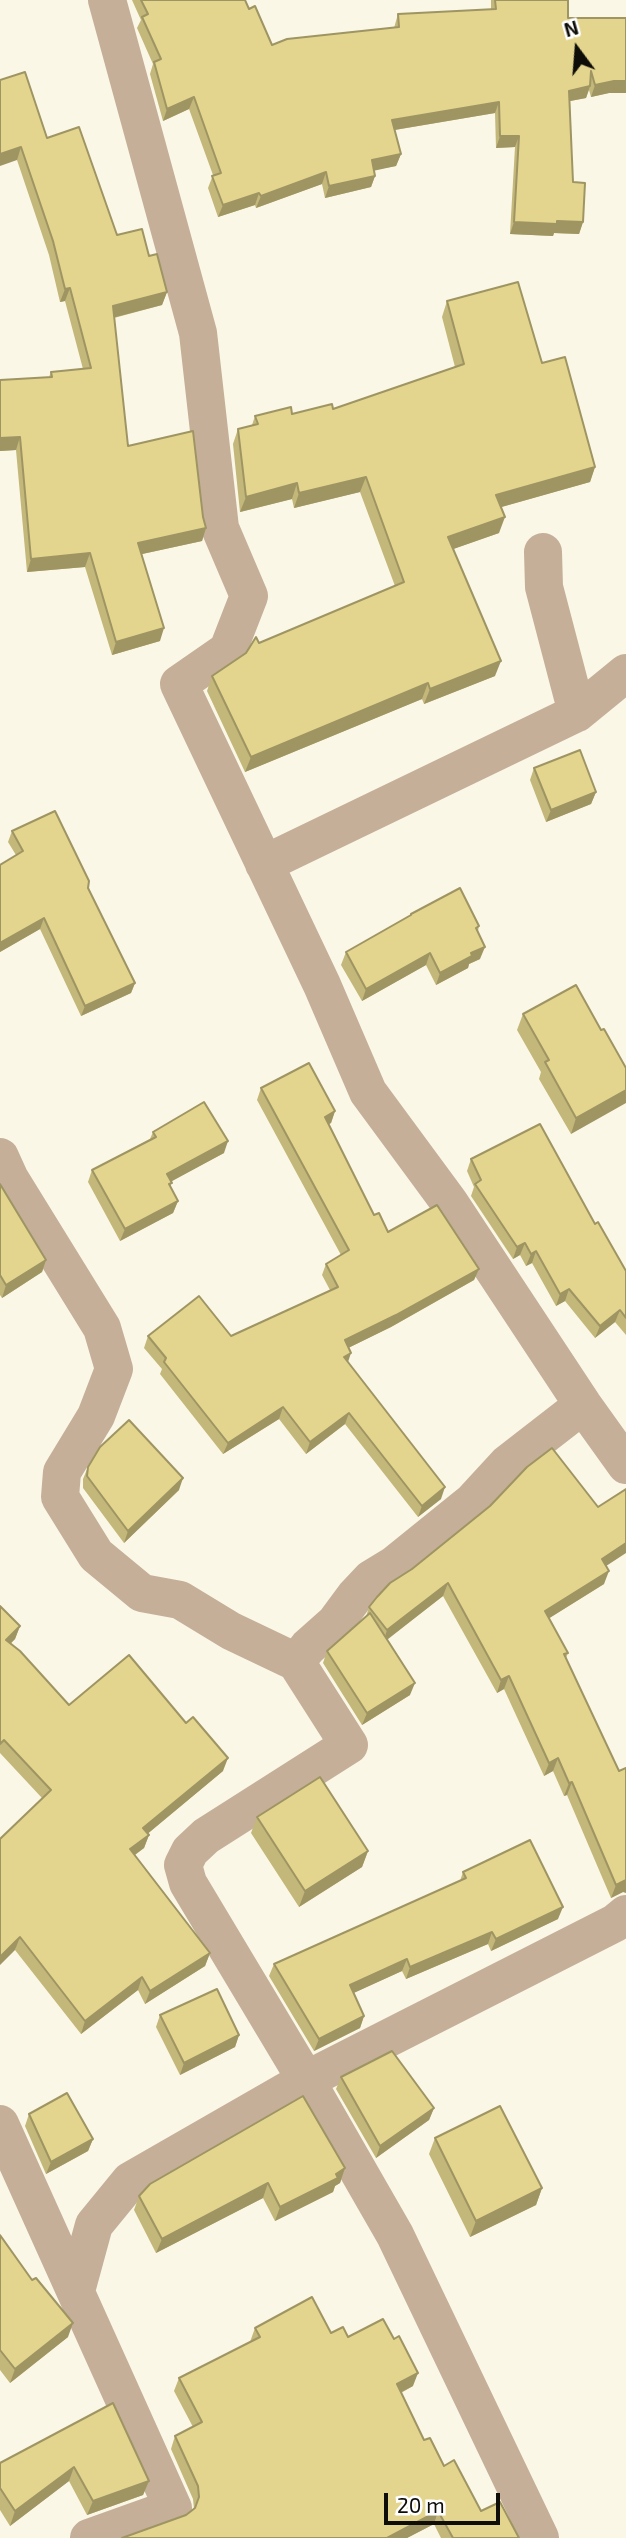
<!DOCTYPE html>
<style>
body{margin:0}
#map{position:relative;width:626px;height:2538px;overflow:hidden;background:#faf7e6;font-family:"Exo 2",sans-serif}
canvas{display:block}
.north{position:absolute;left:542px;top:14px;width:70px;height:70px;-webkit-text-stroke:5px #fff;paint-order:stroke;rotate:344deg;font-size:19px;font-weight:700;line-height:28px;text-align:center;color:#0e0d08}
.north::after{content:'';display:block;margin:auto;width:24px;height:32px;background:#0e0d08;clip-path:polygon(50% 0,100% 100%,50% 72%,0 100%)}
.scale{position:absolute;left:384px;top:2493px;width:116px;height:32px;box-sizing:border-box;border:4px solid #0e0d08;border-top:0;padding-left:9px;font-size:21px;line-height:24px;white-space:nowrap;color:#0e0d08;-webkit-text-stroke:5px #fff;paint-order:stroke}
</style>
<div id="map">
<canvas width="626" height="2538"></canvas>
<div class="north">N</div>
<div class="scale">20 m</div>
</div>
<script>
const g = document.querySelector('canvas').getContext('2d');
g.lineJoin = 'round';
function trace(path, color, width, dash) { g.strokeStyle = color; g.lineWidth = width; g.lineCap = dash ? 'butt' : 'round'; g.setLineDash(dash || []); g.stroke(path); }
function paint(path, color) { g.fillStyle = color; g.fill(path, 'evenodd'); }
trace(new Path2D(`
 M107,0L198,333L220,528L249,596L228,650L179,684L322,985L368,1092L449,1202L583,1405L626,1465
 M543,552L544,587L577,713
 M264,864L577,713L626,673
 M0,1157L10,1179L102,1328L114,1369L96,1416L62,1472L60,1497L96,1555L142,1593L180,1600L231,1631L296,1662
 M0,2124L173,2508L89,2538
 M76,2291L94,2225L130,2181L306,2080L615,1923L626,1914
 M540,2538L395,2235L306,2080L188,1883L183,1865L190,1851L206,1836L349,1745L296,1662L308,1647L335,1623L355,1596L371,1579L394,1565L472,1502L507,1464L583,1405`), '#c5af98', 38);
paint(new Path2D(`
 M132,0H245L249,9L272,45L394,28L398,14L491,9V0H568V18H626V93H609L591,97L589,90L586,98L570,101L573,182L583,222L579,234L554,233L553,236L510,234L515,147L496,148L495,113L395,130L401,154L396,166L374,170L375,176L371,187L325,198L322,184L256,208L255,205L218,217L208,188L213,175L189,109L163,121L150,74L153,64L137,28L141,20Z
 M0,80L47,138L117,235L149,256L167,292L162,305L114,318L128,446L203,517L206,528L202,541L142,554L160,641L112,655L85,567L27,572L16,450L0,451V380L49,377L51,372L83,369L65,301L60,302L49,255L17,160Z
 M447,301L542,363L595,467L590,482L501,507L499,533L453,549L495,676L424,704L422,699L245,772L207,691L212,676L259,643L395,586L360,492L294,508L292,499L240,512L233,444L238,429L252,425L255,416L292,414L333,409L455,367L442,317Z
 M534,768L596,792L591,804L546,822L530,780Z
 M12,831L88,888L135,983L131,993L81,1016L40,929L0,952V865L16,855L8,842Z
 M411,914L479,926L478,931L480,959L469,964L468,968L436,985L426,965L362,1001L341,965L346,952L410,916Z
 M523,1014L601,1030L626,1068L571,1134L539,1079L541,1072L517,1030Z
 M261,1088L335,1111L331,1123L329,1124L374,1215L388,1232L479,1269L474,1280L391,1327L348,1348V1362L441,1499L418,1517L345,1424L306,1454L279,1419L223,1454L160,1374L162,1369L144,1348L148,1336H231L330,1290L322,1275L326,1264L341,1255L257,1100Z
 M153,1132L224,1153L171,1181V1187L178,1201L173,1213L120,1241L88,1182L92,1170L150,1139Z
 M471,1159L595,1224L626,1271V1335L615,1322L595,1338L565,1301L556,1306L532,1263L526,1266L520,1255L513,1259L471,1196L474,1187L467,1171Z
 M0,1184L46,1260L42,1272L2,1298L0,1295Z
 M88,1467L179,1490L124,1543L83,1488V1479Z
 M606,1566L604,1584L549,1618L568,1653L566,1658L623,1892L611,1898L567,1795L564,1796L553,1771L544,1776L504,1689L497,1693L443,1596L387,1639L410,1695L362,1725L323,1663L327,1651L366,1617L369,1607L390,1583Z
 M0,1606L20,1626L15,1639L11,1643L69,1705L223,1771L148,1833L149,1835L144,1848L135,1855L210,1953L205,1966L145,2004L138,1990L81,2034L15,1950L42,1798L0,1753Z
 M257,1817L368,1851L362,1867L299,1907L251,1833Z
 M463,1872L558,1919L491,1951L488,1944L406,1979L402,1971L353,1993L364,2016L360,2028L314,2051L269,1976L274,1964L460,1881Z
 M160,2015L239,2035L235,2047L180,2075L156,2027Z
 M341,2077L434,2108L429,2120L376,2158L336,2089Z
 M29,2114L93,2139L88,2151L46,2174L25,2126Z
 M435,2138L542,2188L536,2205L470,2237L429,2154Z
 M345,2168L340,2183L335,2186L333,2192L275,2221L263,2198L156,2253L134,2210L139,2196Z
 M0,2235L68,2337L10,2383L0,2370Z
 M255,2328L331,2333L348,2337L413,2386L401,2393L424,2440L481,2511L519,2538H441L434,2524L407,2538H122L186,2515L194,2509L193,2499L171,2449L175,2436L193,2427L174,2391L179,2378L250,2342Z
 M113,2403L149,2481L143,2495L87,2515L69,2481L10,2526L0,2510V2463Z`), '#c3b77a');
paint(new Path2D(`
 M614,81H626V93H609L591,97L595,85Z
 M590,86L586,98L565,102L569,91Z
 M194,97L189,109L163,121L167,109Z
 M499,102L495,113L388,131L392,120Z
 M500,136H519L515,147L496,148Z
 M21,147L17,160L0,166V154Z
 M401,154L396,166L368,172L372,160Z
 M326,172L322,184L256,208L261,196Z
 M375,176L371,187L325,198L329,186Z
 M259,193L255,205L218,217L223,205Z
 M557,221L583,222L579,234L554,233L553,236L510,234L514,222Z
 M70,288L65,301L60,302L65,289Z
 M167,292L162,305L108,319L113,306Z
 M20,437L16,450L0,451V438Z
 M595,467L590,482L491,510L496,495Z
 M366,477L360,492L294,508L299,493Z
 M297,483L292,499L240,512L246,497Z
 M505,517L499,533L442,553L448,537Z
 M206,528L202,541L133,556L138,543Z
 M90,553L85,567L27,572L31,559Z
 M164,628L160,641L112,655L116,642Z
 M501,661L495,676L424,704L430,689Z
 M428,683L422,699L245,772L251,757Z
 M596,792L591,804L546,822L551,810Z
 M44,918L40,929L0,952V943Z
 M485,947L480,959L469,964L468,968L436,985L440,973L471,953Z
 M430,953L426,965L362,1001L366,989Z
 M135,983L131,993L81,1016L85,1006Z
 M626,1090V1103L571,1134L576,1118Z
 M335,1111L331,1123L321,1128L325,1117Z
 M228,1141L224,1153L163,1186L167,1174Z
 M178,1201L173,1213L120,1241L125,1229Z
 M525,1243L520,1255L513,1259L517,1247Z
 M536,1251L532,1263L526,1266L531,1254Z
 M46,1260L42,1272L2,1298L6,1285Z
 M479,1269L474,1280L391,1327L340,1352L345,1340Z
 M569,1289L565,1301L556,1306L560,1294Z
 M620,1310L615,1322L595,1338L600,1326Z
 M351,1353L347,1365L344,1357Z
 M283,1407L279,1419L223,1454L228,1443Z
 M349,1413L345,1424L306,1454L310,1442Z
 M183,1478L179,1490L124,1543L128,1531Z
 M445,1487L441,1499L418,1517L422,1506Z
 M626,1543V1553L597,1572L602,1559Z
 M609,1571L604,1584L540,1624L545,1611Z
 M448,1583L443,1596L383,1643L387,1630Z
 M20,1626L15,1639L1,1653L6,1640Z
 M509,1676L504,1689L497,1693L501,1680Z
 M415,1683L410,1695L362,1725L367,1713Z
 M228,1758L223,1771L139,1841L143,1828Z
 M558,1758L553,1771L544,1776L549,1763Z
 M572,1782L567,1795L564,1796L569,1783Z
 M149,1835L144,1848L125,1862L130,1849Z
 M368,1851L362,1867L299,1907L305,1891Z
 M626,1880V1893L623,1892L611,1898L616,1885Z
 M563,1907L558,1919L491,1951L496,1939Z
 M492,1932L488,1944L406,1979L410,1967Z
 M20,1937L15,1950L0,1965V1957Z
 M210,1953L205,1966L145,2004L150,1991Z
 M407,1959L402,1971L345,1997L350,1985Z
 M142,1977L138,1990L81,2034L85,2021Z
 M364,2016L360,2028L314,2051L319,2039Z
 M239,2035L235,2047L180,2075L184,2063Z
 M434,2108L429,2120L376,2158L380,2146Z
 M93,2139L88,2151L46,2174L51,2162Z
 M345,2168L340,2183L335,2186L333,2192L275,2221L280,2207Z
 M268,2183L263,2198L156,2253L162,2239Z
 M542,2188L536,2205L470,2237L476,2221Z
 M73,2323L68,2337L10,2383L15,2369Z
 M418,2373L413,2386L392,2397L397,2384Z
 M74,2467L69,2481L10,2526L15,2511Z
 M149,2481L143,2495L87,2515L93,2501Z
 M438,2511L434,2524L407,2538H387Z`), '#9f9563');
const building = new Path2D(`
 M141,0H245L249,9L255,6L272,45L287,39L399,27L398,14L496,9L495,0H568V18H626V81H614L595,85L591,71L590,86L569,91L573,182L585,183L583,222L557,221V224L514,222L519,136H500L499,102L392,120L401,154L372,160L375,176L329,186L326,172L261,196L259,193L223,205L212,176L221,173L194,97L167,109L154,62L161,59L142,17L148,14Z
 M25,72L47,138L79,127L117,235L142,229L149,256L157,254L167,292L113,306L128,446L193,431L203,517L206,528L138,543L164,628L116,642L90,553L31,559L20,437L0,438V380L52,377L51,372L91,368L70,288L65,289L53,241L21,147L0,154V80Z
 M518,282L542,363L565,357L595,467L496,495L505,517L448,537L501,661L430,689L428,683L251,757L212,676L246,653L256,637L259,643L404,582L366,477L299,493L297,483L246,497L238,429L258,424L255,416L291,407L292,414L332,404L333,409L464,364L447,301Z
 M580,750L596,792L551,810L534,768Z
 M55,811L89,881L88,888L135,983L85,1006L44,918L0,943V865L23,851L12,831Z
 M460,888L479,926L476,928L485,947L471,953L472,956L440,973L430,953L366,989L346,952L411,915V914Z
 M576,985L601,1030L604,1029L626,1068V1090L576,1118L545,1062L549,1060L523,1014Z
 M309,1063L335,1111L325,1117L374,1215L379,1213L388,1232L437,1205L479,1269L396,1315L345,1340L351,1353L344,1357L445,1487L422,1506L349,1413L310,1442L283,1407L228,1443L164,1362L166,1358L148,1336L199,1296L231,1336L338,1287L326,1264L349,1250L261,1088Z
 M204,1102L228,1141L167,1174L172,1183L169,1184L178,1201L125,1229L92,1170L156,1137L153,1132Z
 M540,1124L595,1224L598,1222L626,1271V1318L620,1310L600,1326L569,1289L560,1294L536,1251L531,1254L525,1243L517,1247L475,1184L481,1180L471,1159Z
 M0,1184L46,1260L6,1285L0,1275Z
 M129,1420L183,1478L128,1531L87,1476L88,1467L100,1447Z
 M552,1448L598,1507L626,1489V1543L602,1559L609,1571L545,1611L568,1653L564,1654L619,1771L626,1768V1880L616,1885L572,1782L569,1783L558,1758L549,1763L509,1676L501,1680L448,1583L387,1630L369,1607L377,1597L390,1583L412,1569L490,1506L527,1467Z
 M0,1606L20,1626L6,1640L20,1651L69,1705L129,1655L186,1723L193,1717L228,1758L143,1828L149,1835L130,1849L210,1953L150,1991L142,1977L85,2021L20,1937L0,1957V1839L51,1790L4,1740L0,1744Z
 M370,1613L415,1683L367,1713L327,1651Z
 M320,1777L368,1851L305,1891L257,1817Z
 M530,1840L563,1907L496,1939L492,1932L410,1967L407,1959L350,1985L364,2016L319,2039L274,1964L466,1878L463,1872Z
 M217,1989L239,2035L184,2063L160,2015Z
 M392,2051L434,2108L380,2146L341,2077Z
 M67,2093L93,2139L51,2162L29,2114Z
 M303,2096L345,2168L336,2174L338,2178L280,2207L268,2183L162,2239L139,2196L150,2184Z
 M500,2106L542,2188L476,2221L435,2138Z
 M0,2235L32,2280L36,2278L73,2323L15,2369L0,2350Z
 M312,2297L331,2333L343,2327L348,2337L383,2319L394,2339L399,2336L418,2373L397,2384L424,2440L430,2438L444,2466L454,2460L481,2511L500,2502L519,2538H453L438,2511L387,2538H122L186,2515L195,2508L199,2497L198,2486L175,2436L202,2422L179,2378L260,2337L255,2328Z
 M113,2403L149,2481L93,2501L74,2467L15,2511L0,2488V2463Z`);
paint(building, '#e3d58e');
trace(building, '#9f9563', 2);
</script>
